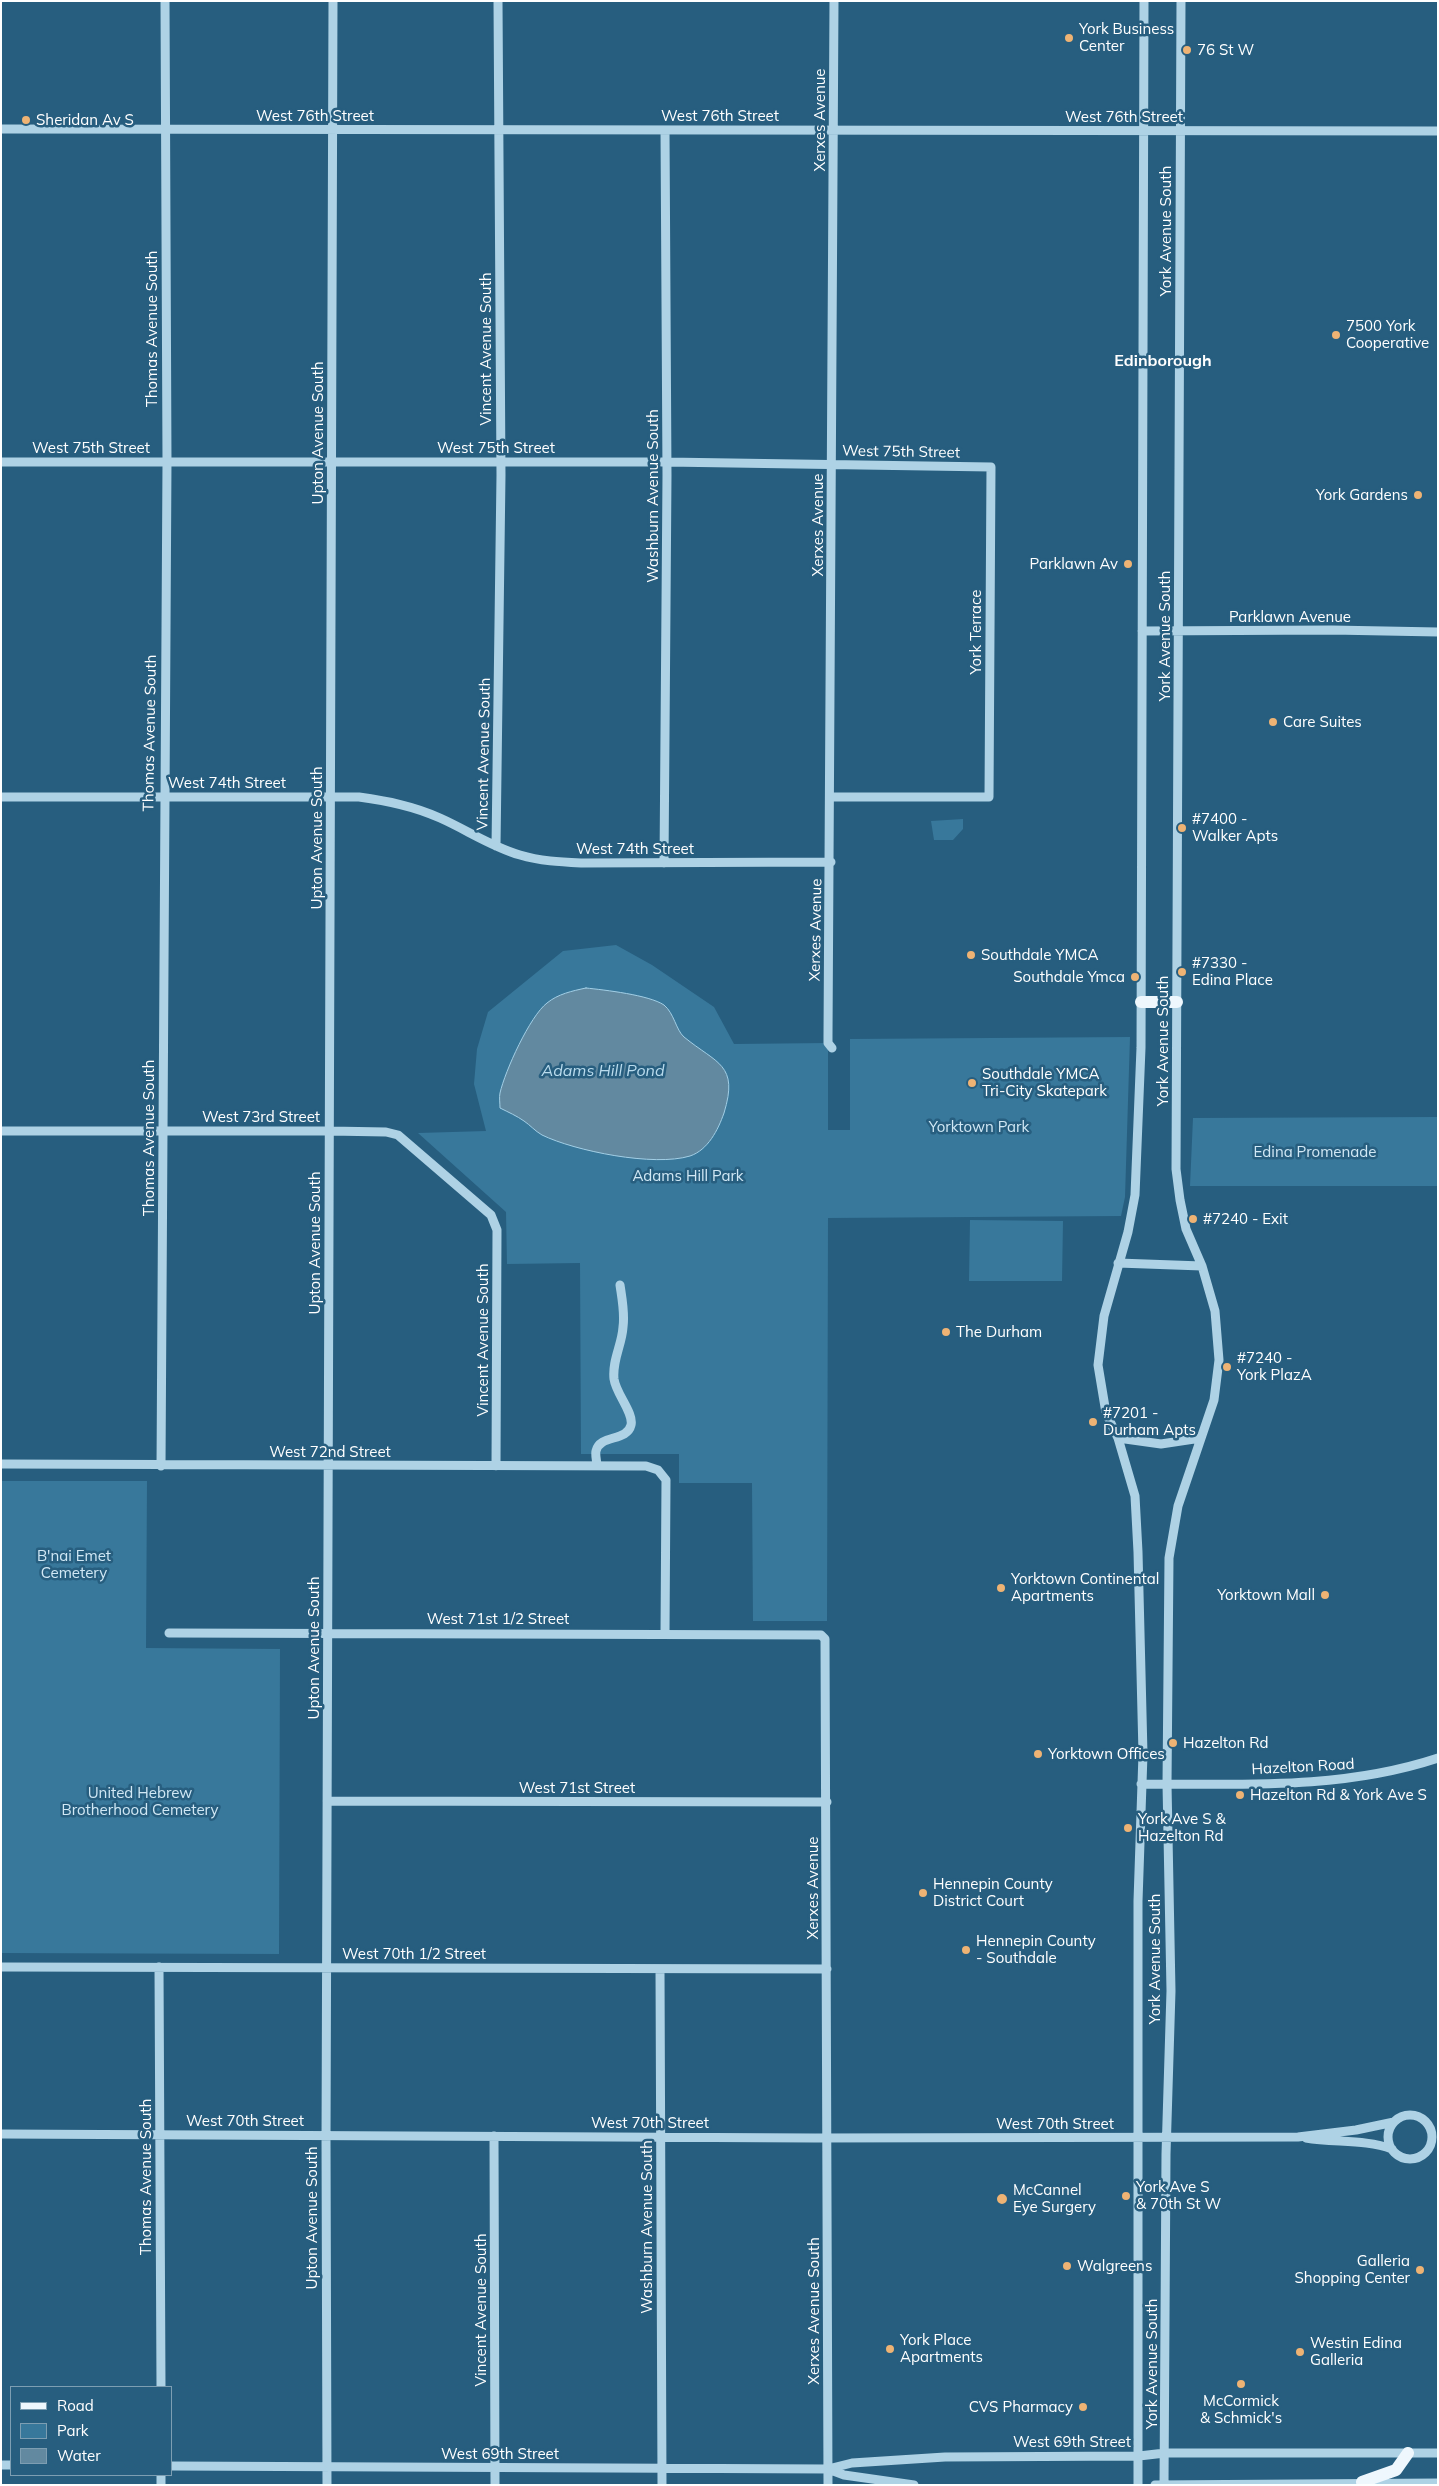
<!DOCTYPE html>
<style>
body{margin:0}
#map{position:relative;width:1439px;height:2486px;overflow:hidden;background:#275e7f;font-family:Mulish,sans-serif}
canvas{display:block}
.frame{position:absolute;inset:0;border:2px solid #fff;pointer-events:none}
.legend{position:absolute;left:10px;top:2386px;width:162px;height:90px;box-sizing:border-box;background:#275e7f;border:1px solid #7d9eb2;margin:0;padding:6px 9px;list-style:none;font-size:15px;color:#fff}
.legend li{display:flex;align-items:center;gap:10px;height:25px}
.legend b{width:25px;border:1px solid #7d9eb2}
</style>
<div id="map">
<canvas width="1439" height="2486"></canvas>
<div class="frame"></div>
<ul class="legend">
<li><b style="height:6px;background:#eef7fd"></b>Road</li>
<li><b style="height:14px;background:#38789b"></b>Park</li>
<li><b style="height:14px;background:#6289a0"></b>Water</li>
</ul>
</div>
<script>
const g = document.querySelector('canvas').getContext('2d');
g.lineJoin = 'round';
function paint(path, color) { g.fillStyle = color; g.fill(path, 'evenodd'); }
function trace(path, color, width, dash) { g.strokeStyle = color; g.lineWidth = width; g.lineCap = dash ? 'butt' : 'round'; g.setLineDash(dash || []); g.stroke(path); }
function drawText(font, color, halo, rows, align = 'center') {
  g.font = font + ' Mulish,sans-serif'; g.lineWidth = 5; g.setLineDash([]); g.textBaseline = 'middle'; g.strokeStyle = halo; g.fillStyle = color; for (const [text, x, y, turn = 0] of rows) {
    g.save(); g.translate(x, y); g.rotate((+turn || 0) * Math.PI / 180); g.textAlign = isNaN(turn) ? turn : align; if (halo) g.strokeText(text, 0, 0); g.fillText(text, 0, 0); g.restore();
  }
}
paint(new Path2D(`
 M963,819V829L953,840H934L931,821Z
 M616,945L652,965L714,1007L734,1044L828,1043V1130H850V1039L1130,1037L1125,1197L1121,1216L828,1218L827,1621H753L752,1483H679V1454H581L580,1263L507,1264L506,1212L418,1133L486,1131L474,1084L477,1049L488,1012L563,951Z
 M1438,1117V1186H1190L1193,1118Z
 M970,1220L1063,1221L1062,1281H969Z
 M1,1481H147L146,1648L280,1649L279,1954L1,1953Z`), '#38789b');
const water = new Path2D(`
 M586,988C605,990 649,995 664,1005C674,1013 676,1030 684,1037C717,1064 739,1064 724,1113C718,1130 708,1150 690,1156C654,1167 575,1151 542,1135C535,1131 530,1125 524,1121C517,1116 508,1112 500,1108C500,1103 499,1097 500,1093C505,1071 530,1016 547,1003C558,994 572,991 586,988Z`);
paint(water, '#6289a0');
trace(water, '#a2cfe6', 1);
trace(new Path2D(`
 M1,129L1438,131
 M1,462H667L991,467L989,797H831
 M1142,631L1332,630L1438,632
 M1,797H359C387,801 414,806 440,818C467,830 492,847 520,855C540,861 560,862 581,863L831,862
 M496,846L501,475L498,1
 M664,863L667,475L665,130
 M832,1048L828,1043V1035L834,1
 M1,1131H330L386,1132L398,1135L491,1215L497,1230L496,1466
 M1118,1263L1202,1266
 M1118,1438L1161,1444L1201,1438
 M1,1464L646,1466L658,1470L666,1480L665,1633
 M161,1466L167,462L165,1
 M597,1466C597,1462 595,1455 596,1451C600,1434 627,1442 631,1425C634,1413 616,1394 614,1379C612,1360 622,1345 623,1327C625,1313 622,1299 620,1285
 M169,1633L821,1635L825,1639L828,2485
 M1141,1784C1242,1784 1341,1790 1438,1758
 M327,1801L827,1802
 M1,1967L827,1969
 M159,1967L161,2387
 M660,1969L662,2485
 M1388 2137a22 22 0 1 1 44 0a22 22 0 1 1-44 0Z
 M1,2134L815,2138L1298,2137L1356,2130L1394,2122
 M494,2136L495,2485
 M1306,2138C1334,2143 1365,2139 1392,2149
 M1,2465H11
 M171,2466L828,2469L852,2463L945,2457L1139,2456L1165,2453H1438
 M828,2469L844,2475L914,2485
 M161,2475V2485
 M327,2485L326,2135L333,1
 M1138,2485V1901L1143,1754L1138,1552L1135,1496L1118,1438L1106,1413L1098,1365L1104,1316L1128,1232L1135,1195L1141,1048L1144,1
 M1155,2485L1438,2483
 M1164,2485L1166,2154L1171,1991L1167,1784L1169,1558L1178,1506L1214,1400L1219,1360L1215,1311L1202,1266L1186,1229L1180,1200L1176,1169L1181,1`), '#aed2e5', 9);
trace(new Path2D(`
 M1141,1002H1177
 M1362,2482L1396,2470L1408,2453`), '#eef7fd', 12);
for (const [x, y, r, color] of [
 [1069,38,5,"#eeb374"],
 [1187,50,5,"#eeb374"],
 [26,120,5,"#eeb374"],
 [1336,335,5,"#eeb374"],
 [1418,495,5,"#eeb374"],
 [1128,564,5,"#eeb374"],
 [1273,722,5,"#eeb374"],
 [1182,828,5,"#eeb374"],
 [971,955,5,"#eeb374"],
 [1182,972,5,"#eeb374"],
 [1135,977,5,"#eeb374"],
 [972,1083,5,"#eeb374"],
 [1193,1219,5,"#eeb374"],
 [946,1332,5,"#eeb374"],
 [1227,1367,5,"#eeb374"],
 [1093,1422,5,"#eeb374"],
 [1001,1588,5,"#eeb374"],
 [1325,1595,5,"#eeb374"],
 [1173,1743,5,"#eeb374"],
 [1038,1754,5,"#eeb374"],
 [1240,1795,5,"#eeb374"],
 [1128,1828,5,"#eeb374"],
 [923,1893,5,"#eeb374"],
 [966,1950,5,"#eeb374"],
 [1126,2196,5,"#eeb374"],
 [1002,2199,6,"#eeb374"],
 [1067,2266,5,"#eeb374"],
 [1420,2270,5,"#eeb374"],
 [890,2349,5,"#eeb374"],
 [1300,2352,5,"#eeb374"],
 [1241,2384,5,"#eeb374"],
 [1083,2407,5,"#eeb374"]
]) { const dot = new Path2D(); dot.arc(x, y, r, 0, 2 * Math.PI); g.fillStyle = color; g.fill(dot); trace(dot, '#275e7f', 2); }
drawText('15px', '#fff', '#275e7f', [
 ["York Business",1079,29],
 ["Center",1079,46],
 ["76 St W",1197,50],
 ["Sheridan Av S",36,120],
 ["7500 York",1346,326],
 ["Cooperative",1346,343],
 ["York Gardens",1408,495,"right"],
 ["Parklawn Av",1118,564,"right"],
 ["Care Suites",1283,722],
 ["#7400 -",1192,819],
 ["Walker Apts",1192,836],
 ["Southdale YMCA",981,955],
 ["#7330 -",1192,963],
 ["Edina Place",1192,980],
 ["Southdale Ymca",1125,977,"right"],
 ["Southdale YMCA",982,1074],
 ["Tri-City Skatepark",982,1091],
 ["#7240 - Exit",1203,1219],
 ["The Durham",956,1332],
 ["#7240 -",1237,1358],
 ["York PlazA",1237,1375],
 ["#7201 -",1103,1413],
 ["Durham Apts",1103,1430],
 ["Yorktown Continental",1011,1579],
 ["Apartments",1011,1596],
 ["Yorktown Mall",1315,1595,"right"],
 ["Hazelton Rd",1183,1743],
 ["Yorktown Offices",1048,1754],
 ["Hazelton Rd & York Ave S",1250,1795],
 ["York Ave S &",1138,1819],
 ["Hazelton Rd",1138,1836],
 ["Hennepin County",933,1884],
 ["District Court",933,1901],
 ["Hennepin County",976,1941],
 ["- Southdale",976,1958],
 ["York Ave S",1136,2187],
 ["& 70th St W",1136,2204],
 ["McCannel",1013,2190],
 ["Eye Surgery",1013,2207],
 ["Galleria",1410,2261,"right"],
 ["Shopping Center",1410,2278,"right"],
 ["Walgreens",1077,2266],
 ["York Place",900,2340],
 ["Apartments",900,2357],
 ["Westin Edina",1310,2343],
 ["Galleria",1310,2360],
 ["McCormick",1241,2401,"center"],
 ["& Schmick's",1241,2418,"center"],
 ["CVS Pharmacy",1073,2407,"right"]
], 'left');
drawText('15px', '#fff', '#275e7f', [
 ["West 76th Street",315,116],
 ["West 76th Street",720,116],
 ["West 76th Street",1124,117],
 ["Xerxes Avenue",820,120,-90],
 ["York Avenue South",1166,231,-90],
 ["Thomas Avenue South",152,329,-90],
 ["Vincent Avenue South",486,349,-90],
 ["Upton Avenue South",318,433,-90],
 ["West 75th Street",91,448],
 ["West 75th Street",496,448],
 ["West 75th Street",901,452,1],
 ["Washburn Avenue South",653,496,-90],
 ["Xerxes Avenue",818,525,-90],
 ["Parklawn Avenue",1290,617],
 ["York Terrace",976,632,-90],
 ["York Avenue South",1165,636,-90],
 ["Thomas Avenue South",150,733,-89],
 ["Vincent Avenue South",484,754,-89],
 ["West 74th Street",227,783],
 ["Upton Avenue South",317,838,-90],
 ["West 74th Street",635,849],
 ["Xerxes Avenue",816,930,-89],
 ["York Avenue South",1163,1041,-90],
 ["West 73rd Street",261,1117],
 ["Thomas Avenue South",149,1138,-90],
 ["Upton Avenue South",315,1243,-90],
 ["Vincent Avenue South",483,1340,-90],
 ["West 72nd Street",330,1452],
 ["West 71st 1/2 Street",498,1619],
 ["Upton Avenue South",314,1648,-90],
 ["Hazelton Road",1303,1767,-3],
 ["West 71st Street",577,1788],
 ["Xerxes Avenue",813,1888,-90],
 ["West 70th 1/2 Street",414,1954],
 ["York Avenue South",1155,1959,-90],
 ["West 70th Street",245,2121],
 ["West 70th Street",650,2123],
 ["West 70th Street",1055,2124],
 ["Thomas Avenue South",146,2177,-90],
 ["Upton Avenue South",312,2218,-90],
 ["Washburn Avenue South",647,2227,-90],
 ["Vincent Avenue South",481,2310,-90],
 ["Xerxes Avenue South",814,2311,-90],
 ["York Avenue South",1152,2364,-90],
 ["West 69th Street",1072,2442],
 ["West 69th Street",500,2454]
]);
drawText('15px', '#d1e8f5', '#275e7f', [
 ["Yorktown Park",979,1127],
 ["Edina Promenade",1315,1152],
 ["Adams Hill Park",688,1176],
 ["B'nai Emet",74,1556],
 ["Cemetery",74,1573],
 ["United Hebrew",140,1793],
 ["Brotherhood Cemetery",140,1810]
]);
drawText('bold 16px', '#fff', '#275e7f', [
 ["Edinborough",1163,361]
]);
drawText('italic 16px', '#b9dbed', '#275e7f', [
 ["Adams Hill Pond",603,1071]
]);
</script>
